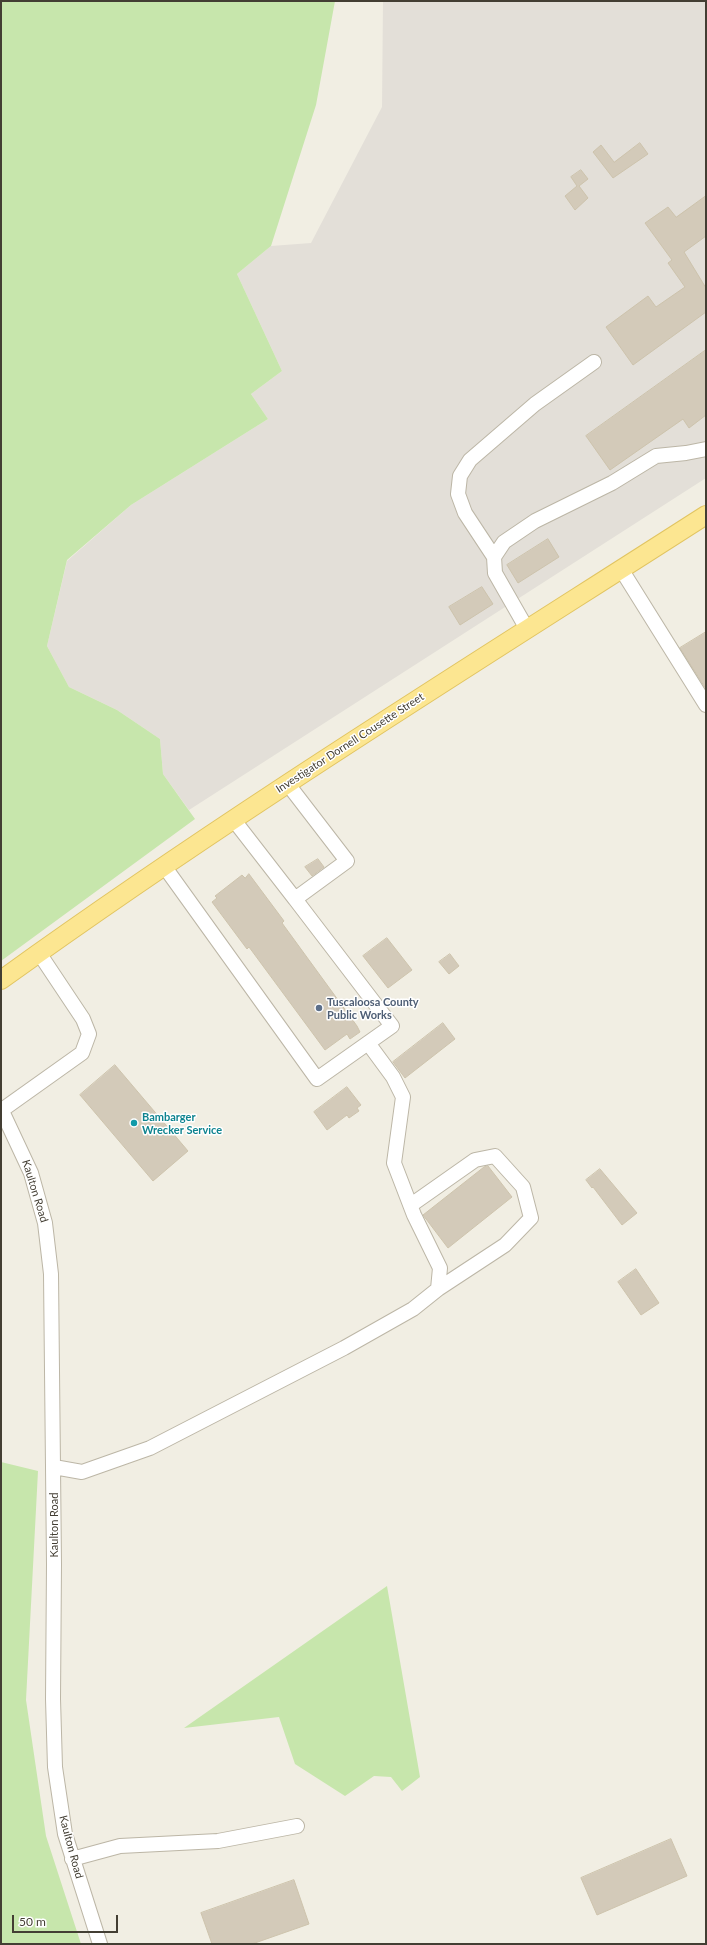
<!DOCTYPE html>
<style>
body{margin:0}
#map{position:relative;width:707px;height:1945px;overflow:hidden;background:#f1eee3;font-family:Lato,sans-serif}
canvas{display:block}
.frame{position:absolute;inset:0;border:2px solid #433e33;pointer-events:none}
.scale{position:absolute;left:12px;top:1915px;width:106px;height:18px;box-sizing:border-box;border:2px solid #433e33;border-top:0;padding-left:5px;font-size:12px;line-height:14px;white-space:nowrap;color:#433e33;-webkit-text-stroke:3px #fff;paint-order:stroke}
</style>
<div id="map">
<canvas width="707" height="1945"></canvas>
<div class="frame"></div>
<div class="scale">50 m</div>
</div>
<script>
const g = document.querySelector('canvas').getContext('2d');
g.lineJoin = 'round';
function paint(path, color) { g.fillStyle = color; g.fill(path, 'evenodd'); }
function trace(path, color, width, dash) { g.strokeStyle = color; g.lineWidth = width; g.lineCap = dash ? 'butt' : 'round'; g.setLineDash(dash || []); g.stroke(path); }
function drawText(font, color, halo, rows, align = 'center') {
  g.font = font + ' Lato,sans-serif'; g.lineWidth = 3; g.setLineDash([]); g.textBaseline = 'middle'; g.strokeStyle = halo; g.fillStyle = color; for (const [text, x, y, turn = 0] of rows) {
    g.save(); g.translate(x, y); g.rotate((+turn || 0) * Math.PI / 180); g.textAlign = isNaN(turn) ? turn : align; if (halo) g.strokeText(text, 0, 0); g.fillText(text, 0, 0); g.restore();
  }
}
paint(new Path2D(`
 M383,1H706V478L189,810L163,774L160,739L117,710L69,687L47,646L67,561L131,505L268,419L251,394L282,371L237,274L271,246L311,243L382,107Z`), '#e3dfd8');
paint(new Path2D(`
 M1,1H335L316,105L271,246L237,274L282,371L251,394L268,419L131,505L67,560L47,646L69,687L117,710L160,739L163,774L195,819L1,961Z
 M1,1462L38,1471L26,1700L46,1836L81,1944H1Z
 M387,1586L420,1777L402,1791L391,1777L374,1776L345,1796L295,1764L279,1717L184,1728Z`), '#c7e6ac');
const building = new Path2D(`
 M640,143L648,154L613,178L593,152L601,145L614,162Z
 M581,170L588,179L579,186L588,198L575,210L565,196L577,186L571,177Z
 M706,196V236L684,252L706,288V312L633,365L606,327L648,296L656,307L685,287L668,263L672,260L645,223L668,207L676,217Z
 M706,350V415L689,428L683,419L610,470L586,436Z
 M548,539L559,557L518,583L507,565Z
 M482,587L493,604L460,625L449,607Z
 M706,632V689L680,648Z
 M318,859L324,867L312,876L305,867Z
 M249,874L284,921L282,923L357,1026L360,1032L350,1039L347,1034L325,1050L249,947L247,949L212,902L217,898L215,896L242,875L245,878Z
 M387,938L412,970L388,988L363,956Z
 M450,954L459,966L449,974L439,962Z
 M443,1023L455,1039L405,1078L393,1062Z
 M115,1065L188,1151L153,1181L80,1095Z
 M347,1087L361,1105L357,1108L359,1111L349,1118L347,1115L327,1130L314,1112Z
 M488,1166L512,1197L448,1248L423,1215L484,1167Z
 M600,1169L637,1213L622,1225L593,1187L592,1188L586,1180Z
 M636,1269L659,1303L641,1315L618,1282Z
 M671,1839L687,1876L597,1915L581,1878Z
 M294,1880L309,1924L252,1944H212L201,1913Z`);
paint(building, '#d3cab9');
trace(building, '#cdc3ac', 1);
const minor = new Path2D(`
 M494,557L465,513L458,494L460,476L470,460L535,404L594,362
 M621,569L706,705
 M527,629L495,573L494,557L504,542L535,521L612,483L656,456L686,453L706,449
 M233,819L295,899L347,861L287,783
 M164,866L317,1079L392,1026L295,899
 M368,1043L393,1077L403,1097L394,1163L414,1215L440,1268L438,1289
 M1,1109L31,1173L45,1223L51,1274L54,1564L53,1699L55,1767L65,1834L100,1944
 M2,1110L82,1053L89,1034L83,1019L39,953
 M54,1467L82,1472L150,1448L344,1348L413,1309L438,1289L505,1245L531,1218L523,1187L495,1156L475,1160L411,1205
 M72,1859L120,1846L218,1841L297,1826`);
const major = new Path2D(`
 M1,980C230,815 469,667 706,515`);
trace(minor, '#bcb6a6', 16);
trace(major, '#e1c461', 20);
trace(minor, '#fff', 14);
trace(major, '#fce691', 18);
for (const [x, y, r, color] of [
 [319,1008,4,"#5c6f8a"],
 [134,1123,4,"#0f9aa8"]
]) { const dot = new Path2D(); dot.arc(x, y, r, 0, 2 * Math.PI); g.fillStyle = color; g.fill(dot); trace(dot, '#fff', 1.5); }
drawText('11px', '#433e33', '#fff', [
 ["Investigator Dornell Cousette Street",350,743,-33],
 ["Kaulton Road",35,1191,73],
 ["Kaulton Road",54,1525,-90],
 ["Kaulton Road",71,1847,75]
]);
drawText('bold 11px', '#4e5e75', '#fff', [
 ["Tuscaloosa County",327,1002],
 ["Public Works",327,1015]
], 'left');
drawText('bold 11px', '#0d838f', '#fff', [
 ["Bambarger",142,1117],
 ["Wrecker Service",142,1130]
], 'left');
</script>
